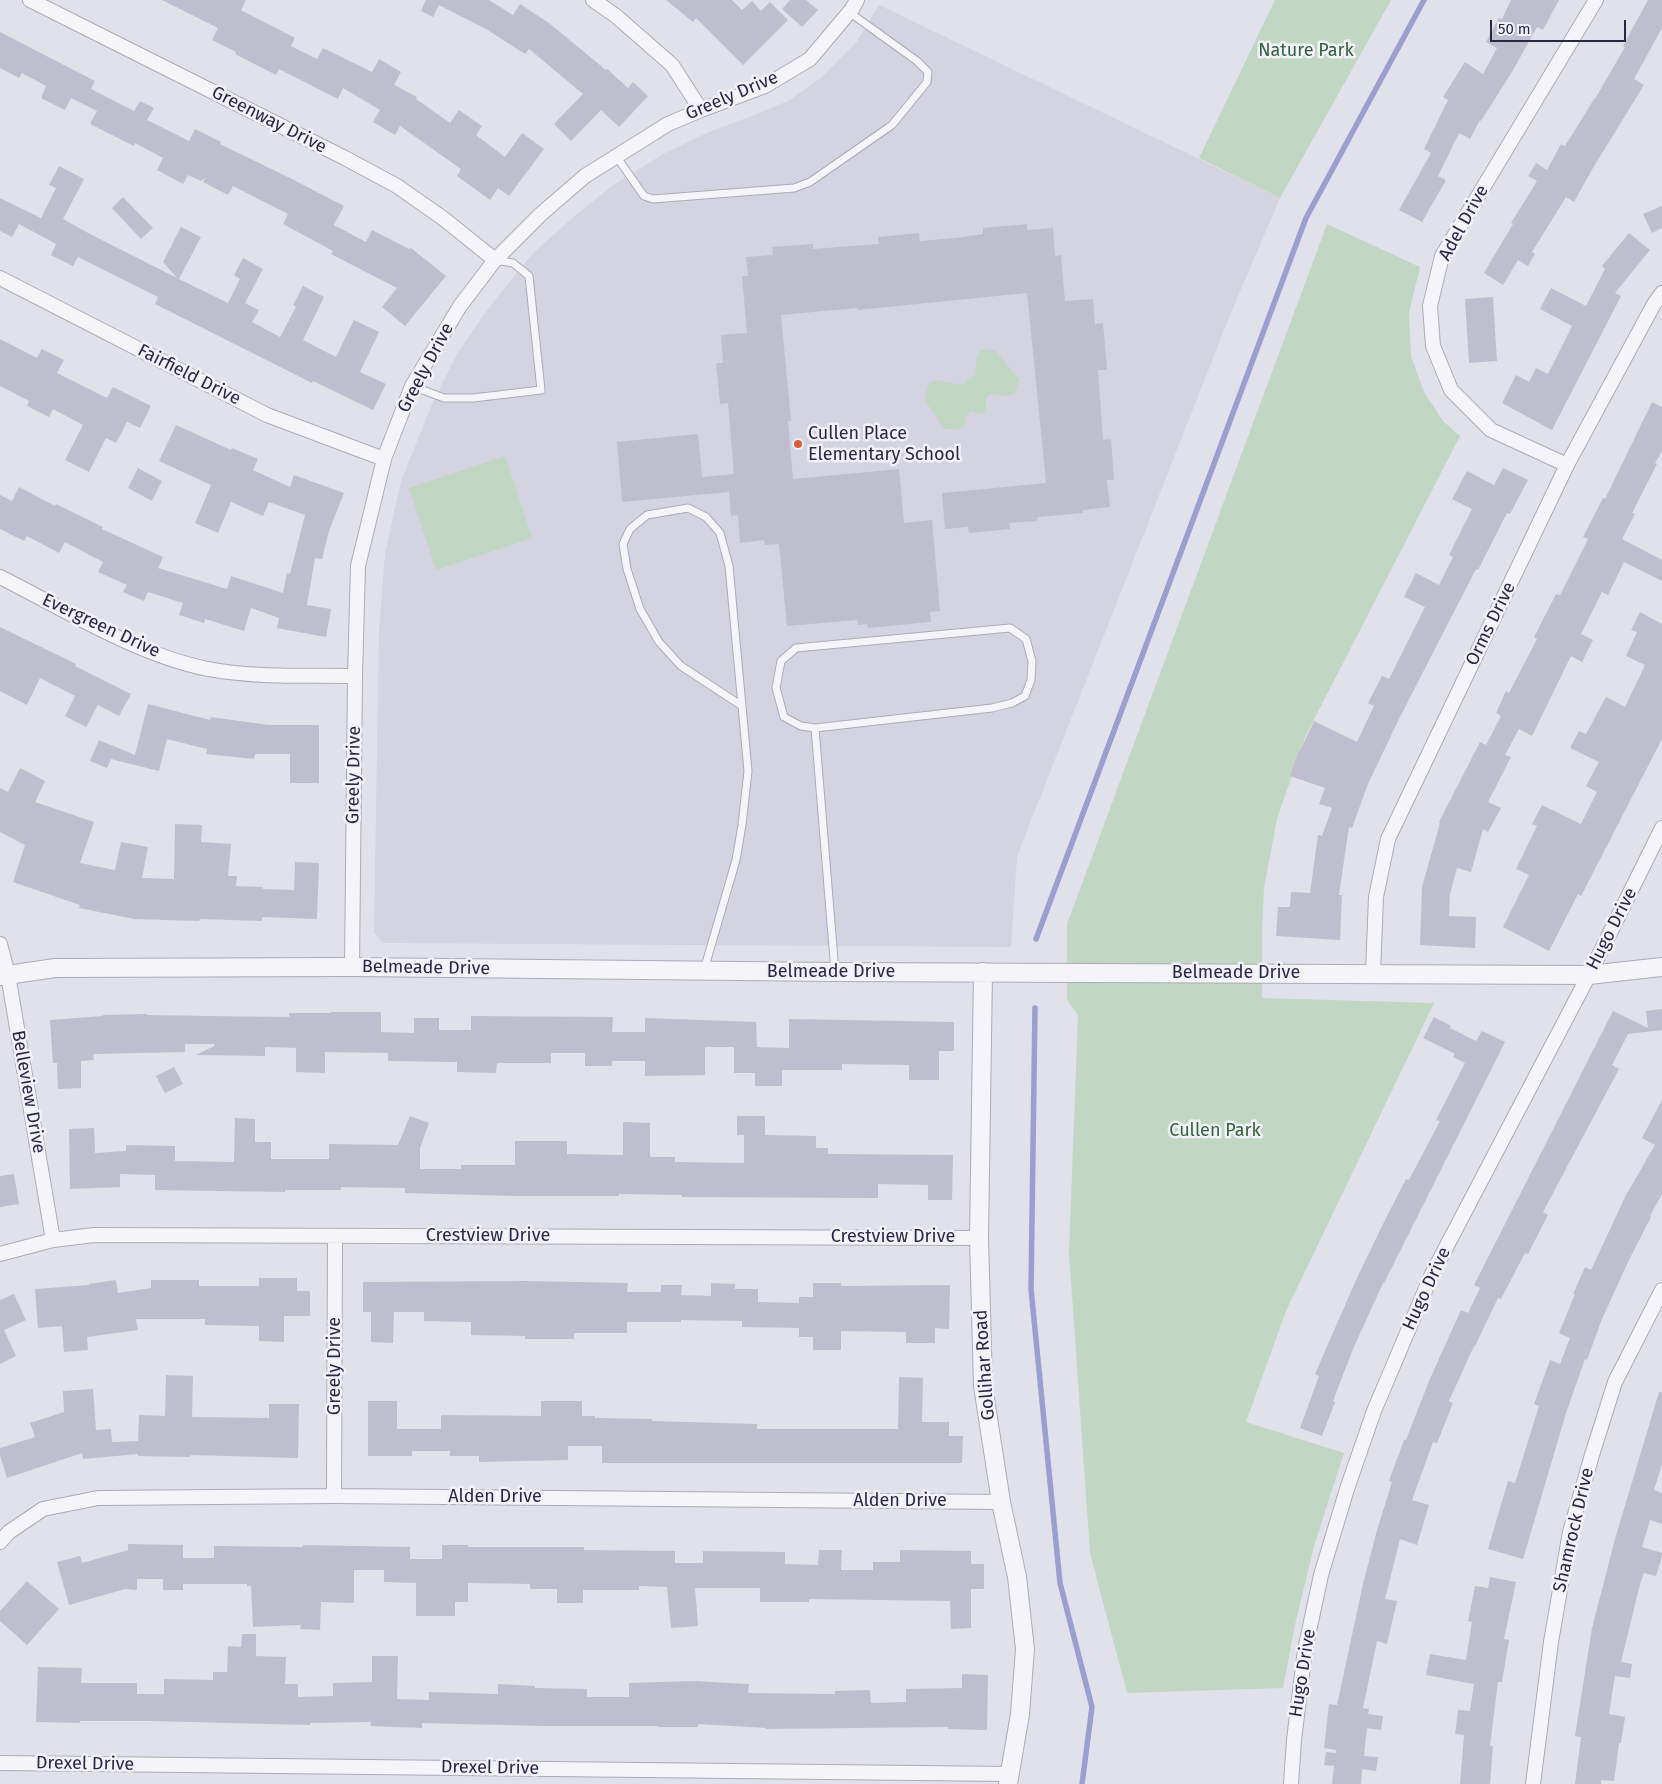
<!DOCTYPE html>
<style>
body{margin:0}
#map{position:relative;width:1662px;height:1784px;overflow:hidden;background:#e1e1eb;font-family:"Fira Sans",sans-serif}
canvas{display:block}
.scale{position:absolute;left:1490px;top:20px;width:136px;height:22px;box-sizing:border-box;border:2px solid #282845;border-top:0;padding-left:6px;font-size:15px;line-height:18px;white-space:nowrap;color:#282845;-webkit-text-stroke:4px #f1f2f8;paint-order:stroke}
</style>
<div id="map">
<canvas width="1662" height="1784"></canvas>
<div class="scale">50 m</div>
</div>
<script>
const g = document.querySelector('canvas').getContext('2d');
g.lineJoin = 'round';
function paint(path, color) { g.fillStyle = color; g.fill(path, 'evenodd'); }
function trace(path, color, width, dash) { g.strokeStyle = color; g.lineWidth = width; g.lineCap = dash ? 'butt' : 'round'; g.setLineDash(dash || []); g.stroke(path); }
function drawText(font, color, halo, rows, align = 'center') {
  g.font = font + ' "Fira Sans",sans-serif'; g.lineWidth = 5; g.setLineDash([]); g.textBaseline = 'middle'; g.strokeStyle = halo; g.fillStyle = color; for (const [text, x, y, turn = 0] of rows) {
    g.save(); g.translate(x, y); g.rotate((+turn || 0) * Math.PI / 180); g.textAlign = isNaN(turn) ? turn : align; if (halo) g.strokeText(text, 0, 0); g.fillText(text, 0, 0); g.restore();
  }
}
paint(new Path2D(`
 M879,5L1280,198L1232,310L1017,856L1011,947L383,943L374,933L379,631L385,554L401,481L431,407L458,352L491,305L533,253L577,214L613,185L665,153L709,132L752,116L788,101L821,78L858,40Z`), '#d3d3e1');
paint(new Path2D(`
 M1275,0H1391L1280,198L1199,158Z
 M1327,224L1420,267L1409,313L1411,356L1424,392L1443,421L1460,436L1306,735L1277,819L1264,888L1262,933V998L1434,1003L1286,1311L1246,1422L1344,1453L1314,1546L1295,1625L1283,1688L1127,1693L1090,1553L1069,1253L1078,1015L1067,1000V924Z
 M982,349L996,351L1019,380L1014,394L1009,396L990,394L986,398L985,413L979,414L971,411C957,422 975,430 945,429L924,399L929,383L936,380L962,385L965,384L968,378L975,375C976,368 976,362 977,355Z
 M505,456L532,538L436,570L409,488Z`), '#c2d6c4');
trace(new Path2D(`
 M1036,939L1306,218L1424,0
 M1035,1008L1031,1289L1060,1583L1092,1707L1082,1784`), '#999fcf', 5.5);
paint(new Path2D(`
 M162,0H246L241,10L295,38L291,46L317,59L323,48L372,72L379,59L401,72L394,85L417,97L416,99L450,123L459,110L482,126L476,135L505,157L522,133L544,149L509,196L498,188L490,200L457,176L461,169L400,126L395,135L373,122L380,110L343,88L338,99L279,69L276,75L235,54L236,52L212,40L218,28Z
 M426,0H489L513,15L520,4L549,23L606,70L607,69L628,88L633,82L648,96L619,127L601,110L571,141L554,124L583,94L529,49L525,54L486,29L439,5L433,17L421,11Z
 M666,0H732L742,10L752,1L761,11L770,2L788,20L743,65L696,18L693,22Z
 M790,0H806L818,10L802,27L782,9Z
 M1511,0H1559L1543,30L1537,27L1512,72L1481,121L1480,120L1470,139L1459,133L1438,176L1446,180L1422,222L1399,210L1431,153L1424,149L1448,100L1443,97L1465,62L1483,74L1497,48L1486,42L1499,18L1502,19Z
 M1648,0H1662V28L1634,79L1644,85L1593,168L1574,202L1566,197L1532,252L1535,254L1528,266L1518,260L1503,285L1484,273L1513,224L1511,223L1537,181L1528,176L1536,163L1547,170L1561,144L1565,146L1594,99H1595L1625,47L1623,46Z
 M0,32L95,81L91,89L134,111L140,101L154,108L147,120L189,141L195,129L221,142L220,144L290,178L344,206L334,225L366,242L372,230L409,249L411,248L446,276L405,326L382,307L397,288L331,254L333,251L283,224L288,214L233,186L228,195L203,182L206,177L201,181L188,175L183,184L157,170L163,158L135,143L134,146L90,124L97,111L71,98L65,110L41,98L46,86L22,73L19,78L0,68Z
 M59,166L84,179L63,219L90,234L177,278L163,262L181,227L201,237L179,279L228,303L240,279L234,275L243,258L263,269L245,303L259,310L252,322L280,337L296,307L293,305L303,286L324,297L303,340L336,357L354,320L379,332L360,372L386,384L373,410L313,381L312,383L155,304L158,297L78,257L73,266L51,255L56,244L19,224L12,237L0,231V198L41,218L56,188L49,185Z
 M123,197L153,228L141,239L112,208Z
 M1662,206V228L1652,233L1643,214Z
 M1027,224V230L1053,228L1055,256L1061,255L1065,301L1093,299L1095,324L1103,323L1107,370H1098L1103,440L1111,439L1114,480H1107L1110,507L1083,510V513L1037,517V521L1009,523L1010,529L969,533L968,527L945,529L942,493L1046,483L1027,293L858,310L857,308L781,315L791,421H788L793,479L899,469L904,523L932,520L940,611L930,612L931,622L868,628L867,624L858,625L857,620L787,626L779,544L765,545L764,540L740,543L738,515L731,516L729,492L622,502L617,442L698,434L702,477L734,474L728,403L720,404L716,363H723L721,335L747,333L742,276H748L746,257L773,255L772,247L813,244V249L879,244L878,237L919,233L920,241L956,238L983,234V228Z
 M1629,233L1650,250L1615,293L1621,296L1552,430L1502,403L1516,375L1529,382L1536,368L1548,374L1572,326L1540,309L1551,288L1586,306L1605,269L1602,266Z
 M1493,297L1497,361L1469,363L1465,299Z
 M0,339L37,358L42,349L64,360L57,373L107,398L113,387L151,406L140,428L127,422L116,443L106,438L89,472L65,460L83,425L53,409L49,417L27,406L29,401L0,386Z
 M1652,402L1662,407V451L1655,463L1657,464L1632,513L1635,514L1622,539L1662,560V581L1624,562L1608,595L1602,592L1581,634L1593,640L1582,662L1571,656L1532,736L1519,729L1505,755L1511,757L1488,802L1501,808L1488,832L1483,829L1471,872L1457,868L1450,894L1449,916L1476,917L1475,948L1420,945L1422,887L1440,823L1439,822L1480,742L1486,745L1501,716L1496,713L1506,691L1509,693L1537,639L1534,637L1556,594L1560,595L1588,539L1583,537L1603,498L1605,499Z
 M176,425L231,450L232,448L258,459L253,470L290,487L294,475L344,493L329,531L322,559L315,558L307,605L331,609L326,637L277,628L279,618L251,608L244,631L205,619L204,623L179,615L183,603L148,592L144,601L123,592L127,585L98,572L103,562L65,542L59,553L27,536L24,541L0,529V495L12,501L19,487L55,506L56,504L103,527L102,529L163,557L158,568L227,589L231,576L283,593L287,573L290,574L305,515L269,502L263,516L231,502L218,533L195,523L211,485L159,461Z
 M138,468L162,481L152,501L128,488Z
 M1503,468L1528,480L1510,514L1507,513L1478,570L1476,569L1399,719L1368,784L1352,828L1349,827L1339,895H1342L1340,940L1276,936L1278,907H1290L1291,892L1310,893L1318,835L1322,836L1332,808L1319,804L1325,788L1290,776L1299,750L1300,751L1314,721L1357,742L1374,706L1368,703L1382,676L1389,679L1425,607L1404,597L1416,573L1439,585L1453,557L1449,555L1472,509L1452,499L1467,471L1494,485Z
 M1640,612L1662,624V739L1581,896L1578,894L1549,951L1503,927L1529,875L1516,869L1537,826L1532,824L1542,805L1581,824L1597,792L1586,786L1599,762L1570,748L1579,731L1586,734L1606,697L1625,707L1645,665L1626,656L1637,632L1631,630Z
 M0,627L76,664L75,666L131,694L119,716L98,705L86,727L65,716L75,696L40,678L27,705L0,691Z
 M148,704L210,720L211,717L269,725H319V783H290V754H255L254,759L206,754L207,749L167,739L159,771L111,759L107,768L90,761L99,740L135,755Z
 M20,768L45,781L35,802L94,822L80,863L115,870L121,842L148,847L142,878L174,879L175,824L202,825L201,842L231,844L228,876H237L236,886L263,887V889L294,890L295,862L319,863L317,919L262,917V921L200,919L199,921L134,919L79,908L80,905L13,882L25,845L0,832V788L8,792Z
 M1662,1009V1030L1628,1034L1612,1065L1619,1069L1543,1212L1548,1215L1528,1254L1525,1253L1501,1299L1498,1298L1475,1346H1474L1449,1401L1453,1403L1437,1443L1433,1442L1412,1500L1429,1505L1417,1545L1400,1539L1385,1599L1397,1601L1387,1644L1377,1641L1363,1708L1369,1709L1368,1714L1383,1716L1381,1730L1367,1728L1364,1756L1378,1757L1376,1771L1362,1769L1361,1784H1332L1334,1766L1324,1765L1326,1752L1336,1753V1750L1324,1748L1329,1704L1337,1705L1363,1584L1377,1530L1392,1482L1389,1481L1404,1440H1406L1429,1381L1461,1310L1468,1313L1480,1288L1474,1285L1613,1011L1648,1028L1646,1011Z
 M330,1012H381V1032L414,1033V1018H439V1030H471V1016L613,1017L612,1032H645V1018L756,1022L757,1047L789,1048V1019L954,1022V1051H939V1080H909V1065L842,1064V1070H782V1086H755V1073H734V1047H705V1075L645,1076V1061H612V1066H585V1053H551V1063H497L496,1073L457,1072V1062L388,1061V1053L325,1052V1073L296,1072V1048L265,1047V1056L196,1055L214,1046L215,1044H185V1052L93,1054L94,1060L81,1061V1088L58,1089L57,1063H53L50,1020L103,1016V1015L147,1014V1015L208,1016L289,1017V1013H330Z
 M1434,1017L1451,1026L1450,1028L1476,1041L1482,1031L1505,1042L1384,1283H1383L1353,1349L1333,1401L1335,1402L1322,1436L1300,1428L1319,1376L1315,1374L1356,1280L1385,1220L1406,1179L1409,1180L1440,1121L1436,1120L1465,1063L1453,1057L1455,1054L1423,1038Z
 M174,1067L183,1084L165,1093L156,1076Z
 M1662,1100V1194L1650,1216L1651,1217L1628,1262L1602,1319L1587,1360L1585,1359L1566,1413L1523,1559L1488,1549L1508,1481L1515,1483L1539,1406L1534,1404L1550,1360L1560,1364L1570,1338L1559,1333L1575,1294H1573L1585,1267L1591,1270L1626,1195L1655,1145L1642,1138Z
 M410,1116L429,1123L420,1148V1169H461V1165H515V1141H567V1154L623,1155V1122L650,1123V1157H675V1162L744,1163V1135H737V1116H765V1135L816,1136V1148H828V1154L953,1155L952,1200H928V1185L878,1184V1198L682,1197V1195L619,1194V1196H515L405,1193V1188L341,1187V1190H285V1192L155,1190V1175L120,1174V1187L70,1189L69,1129L94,1128L95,1153L126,1151V1145L175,1146V1161L234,1162L235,1118L255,1119V1142H271V1159H329V1144L398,1145Z
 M14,1174L19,1204L0,1207V1176Z
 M259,1278H297V1291H310V1316H284V1342L259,1341V1326L205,1325V1319H136L138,1330L87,1337L88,1350L64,1352L62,1326L38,1328L35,1289L89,1285V1284L116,1280L118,1293L151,1288V1280H199V1286H259Z
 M525,1281L628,1283L627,1292H661V1285H682L681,1295L711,1296V1283L735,1284V1289H758V1302L799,1303V1297H813V1283H841V1286L950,1285L949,1329L935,1328V1343H906V1332L841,1331V1350H813V1337H799V1328L742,1327V1321L681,1320V1322H627V1333H574V1339H525V1336L471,1335V1322L424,1321V1312H394L393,1343L371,1342V1312H363V1282Z
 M14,1294L26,1320L4,1330L16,1356L0,1364V1300Z
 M166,1375L193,1376L192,1417L269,1418V1404H299L298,1458L191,1455L190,1457L138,1456V1454L83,1459L82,1453L7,1478L0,1455V1448L35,1437L30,1423L64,1412L63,1391L93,1389L96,1430L111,1429L112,1442L138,1441L139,1415L165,1416Z
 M899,1377L923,1378L922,1422H949V1436H963L962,1463H602V1446H568V1460L479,1462V1456H450V1451H412V1456H368V1401H397V1429H441V1415L541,1416V1401H582V1416H595V1418L652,1419V1421L757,1424V1429H898Z
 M1659,1392H1662V1464L1654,1490L1662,1493V1524L1650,1520L1642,1547L1662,1553V1556L1656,1576L1644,1573L1640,1584L1621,1662L1632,1664L1630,1678L1615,1676L1609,1714L1625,1717L1621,1743H1619L1614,1781L1601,1780V1784H1575L1581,1737L1575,1736L1592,1628L1615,1539Z
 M128,1544L183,1545V1558H214V1546L303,1547V1545L410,1547V1559H442V1545H468V1547H584V1550L675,1551V1563H703V1551L785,1552V1564L818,1565L819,1550H842L841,1570H873V1562H900V1550L971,1551V1564H984V1589H971V1628L951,1629L950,1601L809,1599V1602H760V1588H695L698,1626L671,1628L667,1587L639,1586V1590H583V1603H557V1589H530V1584L468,1583V1602H455V1616H416V1583L384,1582V1570H354V1603L321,1602L320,1630L300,1629L301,1625L253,1627L251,1586H247V1584H183V1590H163V1579H137V1590L125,1589L69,1605L57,1562L80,1556L82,1563L128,1550Z
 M1490,1577L1516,1582L1504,1639L1509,1640L1502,1682H1498L1490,1746H1493L1490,1784H1460L1464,1735L1455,1734L1458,1710L1470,1711L1474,1684L1426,1675L1430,1654L1466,1660L1472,1622L1468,1621L1475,1586L1488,1588Z
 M27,1581L59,1609L27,1645L0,1621V1611Z
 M242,1634H256V1656L286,1657L285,1684H298V1697L333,1696V1683L372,1682V1656H398L397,1699L429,1700V1692L498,1694V1684L535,1686V1688L587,1689V1697H629V1683L694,1681L749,1684L748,1693L835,1694V1691L870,1690L871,1703L906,1702V1689L962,1688V1674L988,1675L987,1730L948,1729V1727L766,1729V1728L698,1724V1727H658V1726H544L422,1723V1728L370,1726L371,1722L310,1723V1725L149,1721H80V1723L36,1722L38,1667L82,1668L81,1683H137V1694H164V1679L213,1680V1672H227L228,1646L241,1647Z`), '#bebecf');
const service = new Path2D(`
 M616,156L644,196L653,199L794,188L810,182L892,125L927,82L928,72L917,61L849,12
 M412,386L444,398H473L541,390L529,276L513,263L495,260
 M1010,628L1026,639L1032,661L1031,680L1025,696L1012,703L992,708L815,728L801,726L784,717L776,688L781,661L796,648Z
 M815,728L835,972
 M704,970L736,860L742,825L748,771L742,706L729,566L720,533L706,517L688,508L647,515L630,529L623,544L627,569L640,609L659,642L681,666L742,706`);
const minor = new Path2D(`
 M30,0L345,158L397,186L444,219L495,260
 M593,0L616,16L672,65L701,110
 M0,278L267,415L384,459
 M1567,465L1491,430L1451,390L1433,346L1430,306L1442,256L1596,0
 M0,577C64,609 137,655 208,669C256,678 307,675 355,676
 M0,944L8,975L53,1240
 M352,967L355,676L358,566L384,459L412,386L460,306L495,260L541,214L585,176L668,124L701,110L765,86L810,59L852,9L857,0
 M1373,973L1376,897L1388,839L1567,465L1654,304L1662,293
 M0,1254L53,1240L94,1235L979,1238
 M334,1496L335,1236
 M0,1542L9,1532L43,1509L98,1498L334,1496L1001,1502
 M0,1763L1009,1774
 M1291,1784L1294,1740L1305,1650L1321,1575L1347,1489L1374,1411L1432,1274L1589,975L1662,828
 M1533,1784L1551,1642L1570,1532L1592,1455L1615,1382L1662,1290`);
const tertiary = new Path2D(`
 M983,972L979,1238L983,1386L1001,1502L1017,1577L1025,1649L1020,1714L1008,1784
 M0,976L55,968L352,967L835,972L1589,975L1662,967`);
trace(service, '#aaaab9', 9);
trace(minor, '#aaaab9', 16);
trace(tertiary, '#aaaab9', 20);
trace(service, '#f5f5f9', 7);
trace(minor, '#f5f5f9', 14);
trace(tertiary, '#f5f5f9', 18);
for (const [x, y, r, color] of [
 [798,444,5,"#dc5f3b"]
]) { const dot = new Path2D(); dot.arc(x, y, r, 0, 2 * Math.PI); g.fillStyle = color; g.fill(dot); trace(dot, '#f1f2f8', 2); }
drawText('18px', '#33623c', '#f1f2f8', [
 ["Nature Park",1306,51],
 ["Cullen Park",1215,1131]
]);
drawText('18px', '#282845', '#f1f2f8', [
 ["Greely Drive",732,96,-23],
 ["Greenway Drive",269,120,27],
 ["Adel Drive",1464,223,-61],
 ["Greely Drive",426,368,-62],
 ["Fairfield Drive",189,375,27],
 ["Orms Drive",1491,624,-64],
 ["Evergreen Drive",101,626,25],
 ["Greely Drive",354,775,-89],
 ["Hugo Drive",1612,929,-63],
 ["Belmeade Drive",426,968,1],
 ["Belmeade Drive",831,972],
 ["Belmeade Drive",1236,973],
 ["Belleview Drive",28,1092,80],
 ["Crestview Drive",488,1236],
 ["Crestview Drive",893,1237],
 ["Hugo Drive",1427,1289,-65],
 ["Gollihar Road",985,1365,-94],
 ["Greely Drive",335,1366,-90],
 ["Alden Drive",495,1497],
 ["Alden Drive",900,1501],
 ["Shamrock Drive",1574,1530,-77],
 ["Hugo Drive",1303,1673,-81],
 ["Drexel Drive",85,1764,1],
 ["Drexel Drive",490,1768,1]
]);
drawText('18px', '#282845', '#f1f2f8', [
 ["Cullen Place",808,434],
 ["Elementary School",808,455]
], 'left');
</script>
